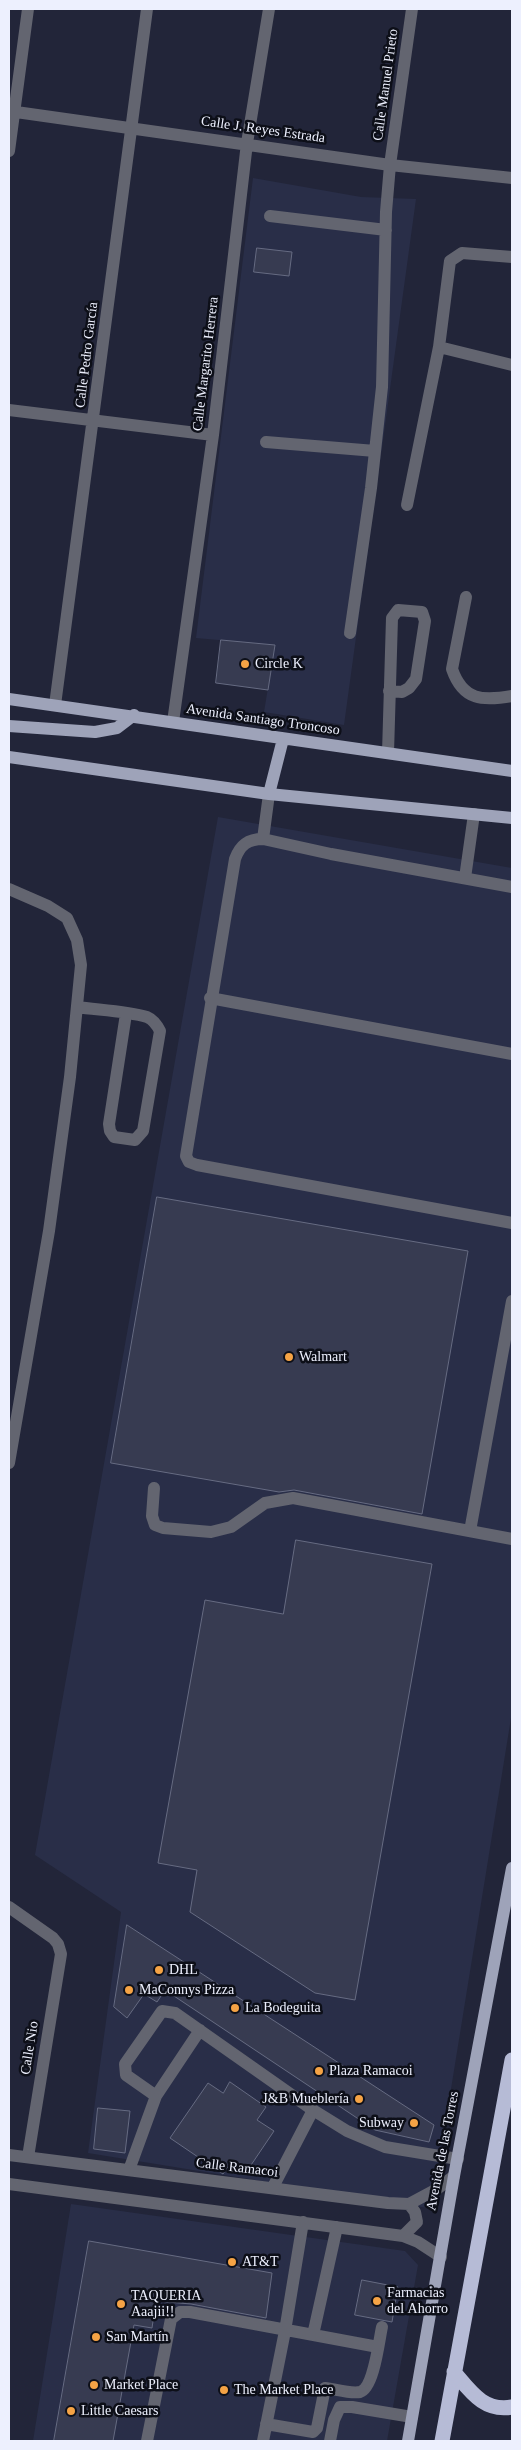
<!DOCTYPE html>
<meta charset="utf-8">
<style>
body{margin:0}
#map{position:relative;width:521px;height:2450px;overflow:hidden;background:#222539;font-family:Georgia,serif}
canvas{display:block}
.frame{position:absolute;inset:0;border:10px solid #edf0fe;pointer-events:none}
</style>
<div id="map">
<canvas width="521" height="2450"></canvas>
<div class="frame"></div>
</div>
<script>
const g = document.querySelector('canvas').getContext('2d');
g.lineJoin = 'round';
function paint(path, color) { g.fillStyle = color; g.fill(path, 'evenodd'); }
function trace(path, color, width, dash) { g.strokeStyle = color; g.lineWidth = width; g.lineCap = dash ? 'butt' : 'round'; g.setLineDash(dash || []); g.stroke(path); }
function drawText(font, color, halo, rows, align = 'center') {
  g.font = font + ' Georgia,serif'; g.lineWidth = 5; g.setLineDash([]); g.textBaseline = 'middle'; g.strokeStyle = halo; g.fillStyle = color; for (const [text, x, y, turn = 0] of rows) {
    g.save(); g.translate(x, y); g.rotate((+turn || 0) * Math.PI / 180); g.textAlign = isNaN(turn) ? turn : align; if (halo) g.strokeText(text, 0, 0); g.fillText(text, 0, 0); g.restore();
  }
}
paint(new Path2D(`
 M253,178L361,197L416,199L344,725L264,712L275,645L196,638Z
 M218,817L512,868V1712L445,2126L434,2209L88,2153L121,1912L35,1855Z
 M71,2204L405,2251L418,2265L387,2441H33Z`), '#292e48');
const building = new Path2D(`
 M257,248L292,252L289,276L254,272Z
 M221,640L275,645L268,690L216,683Z
 M157,1197L468,1251L422,1514L294,1490L279,1492L111,1463Z
 M296,1540L432,1564L355,2000L315,1993L190,1912L197,1870L158,1863L205,1600L283,1614Z
 M127,1925L434,2125L429,2142L375,2130L165,1990L157,2002L144,1994L127,2018L114,2007Z
 M230,2082L266,2107L257,2120L274,2131L247,2171L232,2161L223,2174L170,2138L208,2083L223,2093Z
 M98,2108L130,2111L125,2153L94,2149Z
 M89,2241L272,2273L266,2318L191,2304L156,2301L152,2328L134,2325L113,2441H54Z
 M362,2280L398,2287L392,2322L355,2315Z`);
paint(building, '#373b51');
trace(building, '#666b82', 1);
trace(new Path2D(`
 M9,111L390,165L512,178
 M9,151L28,9
 M270,216L386,230
 M439,347L512,365
 M9,410L213,435
 M266,442L375,451
 M407,505L439,347L450,261L462,253L512,257
 M466,597L452,669C463,701 483,701 512,696
 M350,633L371,488L382,387L386,212L390,165L412,9
 M55,705L147,9
 M173,722L213,435L247,143L269,9
 M388,753L392,618L398,610L422,612L425,621L416,679L409,688L402,692L389,691
 M269,794L263,839C248,839 240,845 235,859L186,1156L189,1162L197,1165L512,1223
 M263,839L331,854L512,887
 M465,878L474,814
 M9,889L48,906L67,918L77,940L81,965L70,1077L49,1231L9,1463
 M210,998L512,1054
 M77,1007C98,1010 127,1011 147,1017C154,1020 157,1025 160,1031L143,1131L135,1140L114,1137L110,1131L109,1124L126,1014
 M154,1488L152,1516L155,1525L163,1528L211,1532L231,1527L265,1503L293,1498L512,1539
 M470,1531L512,1301
 M9,1907L53,1938L58,1944L61,1954L28,2157
 M156,2096L200,2030
 M9,2155L388,2203L409,2204L437,2189L454,2176
 M129,2170L156,2096L126,2075L125,2064L162,2011L175,2013L313,2110L347,2131L385,2147L458,2159
 M9,2184L403,2236L418,2242L441,2257
 M273,2187L313,2110
 M403,2236L417,2222L415,2212L409,2204
 M313,2335L337,2227
 M266,2424L313,2432L317,2428L325,2388C335,2389 350,2394 360,2392C374,2388 379,2340 382,2327
 M147,2441L171,2319L180,2312H190L378,2347
 M263,2441L285,2331L303,2222
 M330,2441L334,2420L340,2407H352L412,2417`), '#636570', 12);
trace(new Path2D(`
 M9,699L512,771
 M9,726L95,732L117,728L134,715
 M9,757L269,794L512,818
 M269,794L283,739
 M408,2441L454,2176L512,1868`), '#9ea3b9', 12);
trace(new Path2D(`
 M454,2372C471,2392 484,2412 512,2407
 M442,2441L512,2060`), '#b6bbd6', 15);
for (const [x, y, r, color] of [
 [245,664,5,"#f5a345"],
 [289,1357,5,"#f5a345"],
 [159,1970,5,"#f5a345"],
 [129,1990,5,"#f5a345"],
 [235,2008,5,"#f5a345"],
 [319,2071,5,"#f5a345"],
 [359,2099,5,"#f5a345"],
 [414,2123,5,"#f5a345"],
 [232,2262,5,"#f5a345"],
 [377,2301,5,"#f5a345"],
 [121,2304,5,"#f5a345"],
 [96,2337,5,"#f5a345"],
 [94,2385,5,"#f5a345"],
 [224,2390,5,"#f5a345"],
 [71,2411,5,"#f5a345"]
]) { const dot = new Path2D(); dot.arc(x, y, r, 0, 2 * Math.PI); g.fillStyle = color; g.fill(dot); trace(dot, '#0d0f18', 2); }
drawText('14px', '#edf0fe', '#0d0f18', [
 ["Calle Manuel Prieto",386,85,-82],
 ["Calle J. Reyes Estrada",263,130,8],
 ["Calle Pedro García",87,355,-83],
 ["Calle Margarito Herrera",206,364,-83],
 ["Avenida Santiago Troncoso",263,720,8],
 ["Calle Nio",30,2048,-81],
 ["Avenida de las Torres",443,2151,-79],
 ["Calle Ramacoi",237,2168,7]
]);
drawText('14px', '#edf0fe', '#0d0f18', [
 ["Circle K",255,664],
 ["Walmart",299,1357],
 ["DHL",169,1970],
 ["MaConnys Pizza",139,1990],
 ["La Bodeguita",245,2008],
 ["Plaza Ramacoi",329,2071],
 ["J&B Mueblería",349,2099,"right"],
 ["Subway",404,2123,"right"],
 ["AT&T",242,2262],
 ["Farmacias",387,2293],
 ["del Ahorro",387,2309],
 ["TAQUERIA",131,2296],
 ["Aaajii!!",131,2312],
 ["San Martín",106,2337],
 ["Market Place",104,2385],
 ["The Market Place",234,2390],
 ["Little Caesars",81,2411]
], 'left');
</script>
